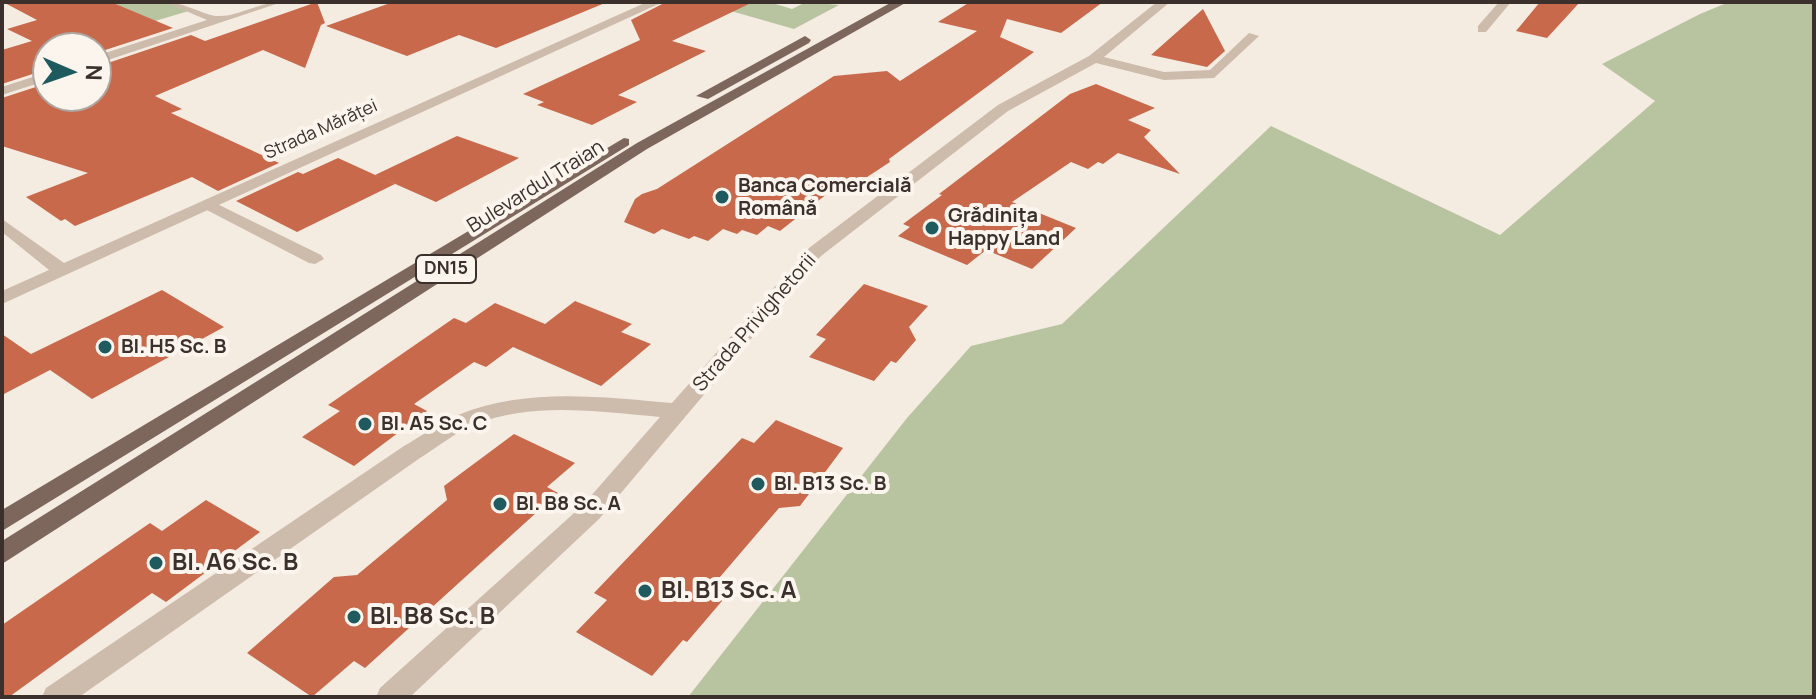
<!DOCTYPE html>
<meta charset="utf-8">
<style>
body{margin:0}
#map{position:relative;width:1816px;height:699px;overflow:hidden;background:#f4ebe1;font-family:Manrope,sans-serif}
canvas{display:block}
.frame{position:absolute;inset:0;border:4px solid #3b302b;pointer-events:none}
.north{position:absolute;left:32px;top:32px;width:80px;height:80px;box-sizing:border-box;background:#fbf5ee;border:2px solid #aea6a0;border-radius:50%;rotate:92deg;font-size:22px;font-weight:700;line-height:32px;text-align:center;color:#3b302b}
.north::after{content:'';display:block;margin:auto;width:28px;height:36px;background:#1f5a5e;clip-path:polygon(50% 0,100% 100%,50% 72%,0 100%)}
</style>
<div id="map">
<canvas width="1816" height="699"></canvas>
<div class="frame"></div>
<div class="north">N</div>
</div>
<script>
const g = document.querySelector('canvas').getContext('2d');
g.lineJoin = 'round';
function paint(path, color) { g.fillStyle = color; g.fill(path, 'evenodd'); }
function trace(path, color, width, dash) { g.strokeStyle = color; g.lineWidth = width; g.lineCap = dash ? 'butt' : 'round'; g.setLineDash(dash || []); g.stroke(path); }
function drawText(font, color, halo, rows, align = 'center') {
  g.font = font + ' Manrope,sans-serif'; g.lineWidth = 8; g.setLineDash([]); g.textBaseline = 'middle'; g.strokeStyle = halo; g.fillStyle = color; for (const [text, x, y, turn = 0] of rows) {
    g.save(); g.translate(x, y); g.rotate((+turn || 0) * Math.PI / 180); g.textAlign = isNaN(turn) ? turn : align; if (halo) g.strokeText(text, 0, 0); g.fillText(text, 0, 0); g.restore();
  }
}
paint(new Path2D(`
 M111,2H171L192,10L155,21Z
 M753,2H769L792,9L806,2L839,5L794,29L724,9Z
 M1729,2H1814V697H688L907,418L971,346L1062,324L1271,126L1500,235L1655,101L1602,64L1700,14Z`), '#b8c4a0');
paint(new Path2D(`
 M3,2H111L173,28L96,53V48H48V69L2,84V50L32,41L7,29L37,20Z
 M317,2L325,23L321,25L305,68L263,50L155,96L182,109L171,113L279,163L218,191L192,177L75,226L65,219L61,221L26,197L88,173L2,146V98L48,83V96H96V67L191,35L205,41Z
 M393,2H605V3L496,48L459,35L407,56L326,26Z
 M666,2H753L672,41L706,51L618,95L637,102L592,125L537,105L544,102L523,94L640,40L631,20Z
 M970,2H1103L1061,33L1007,19L1000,37L1034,52L889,159L890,162L858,183L846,179L780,231L768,226L757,235L742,230L737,234L723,229L708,241L694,236L689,239L662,229L654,234L624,222L635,199L642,194L657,189L834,76L887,71L900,81L977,31L938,22Z
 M1540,2H1580L1547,38L1516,31Z
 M1203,9L1225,51L1207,67L1151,55Z
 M1096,84L1155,108L1128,120L1151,130L1144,137L1180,174L1118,153L1103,164L1098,162L1088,169L1071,162L1012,202L1076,228L1032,269L986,250L967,265L898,236L910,227L903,224L942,195L939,194L1070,94Z
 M457,136L519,158L436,202L375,175Z
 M338,158L395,184L297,232L236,201L298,172L303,174Z
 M864,284L928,306L909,327L916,340L896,363L891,361L874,381L809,357L826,339L816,335Z
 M162,290L224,327L92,399L50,370L2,395V334L31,354Z
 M575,301L632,324L621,332L651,344L601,386L513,347L486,367L474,362L414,404L427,411L354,466L302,437L340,411L328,405L454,318L466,323L495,303L545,324Z
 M776,420L843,448L800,506L779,508L714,584L722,601L687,642L683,640L652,676L576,632L607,600L594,593L742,438L754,443Z
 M514,434L575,463L547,487L558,493L365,668L354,661L312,697L247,653L334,577L357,575L447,500L444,486Z
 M206,500L260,532L166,602L152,593L9,697H2V625L150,523L162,531Z`), '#c8694b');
paint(new Path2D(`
 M207,199L321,255L324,259L315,264L309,263L201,207L199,204Z`), '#cdbbac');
paint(new Path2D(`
 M165,2C186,2 205,17 220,16C240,16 259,2 282,2L96,64V56L207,20Z
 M647,2H663L2,304V291L49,270L2,232V219L64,263Z
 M1157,2H1170L1104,57L1164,72L1210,70L1249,33L1259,36L1214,78L1164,80L1096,63L1008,111L821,256L599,519L410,697H376L380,688L583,505L660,417C600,412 532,401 474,425C454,433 438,447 420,458L79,697H42L46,688L404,446C422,436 438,423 458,415C526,387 601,397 672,403L809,248L998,105L1089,56Z
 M1499,2H1511L1486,32H1478V26Z
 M48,72V80L2,95V87Z`), '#cdbbac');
paint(new Path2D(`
 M892,2H907L647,149L2,564V541L637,143Z
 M805,36L811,40L809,43L708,99L696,96Z
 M624,138L629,139V145L2,531V510Z`), '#7d675c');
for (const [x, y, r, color] of [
 [722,197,8,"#1f5a5e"],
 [932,228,8,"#1f5a5e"],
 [105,347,8,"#1f5a5e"],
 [365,424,8,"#1f5a5e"],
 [758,484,8,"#1f5a5e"],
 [500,504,8,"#1f5a5e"],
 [156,563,8,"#1f5a5e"],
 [645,591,8,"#1f5a5e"],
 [354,617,8,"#1f5a5e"]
]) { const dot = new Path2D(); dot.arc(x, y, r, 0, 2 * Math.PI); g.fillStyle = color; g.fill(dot); trace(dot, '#fbf5ee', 3); }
drawText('18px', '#3b302b', '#fbf5ee', [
 ["Strada Mărăței",321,130,-24]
]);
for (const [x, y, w] of [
 [446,269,60]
]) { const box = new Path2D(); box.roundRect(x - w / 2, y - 14, w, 28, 6); g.fillStyle = '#fbf5ee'; g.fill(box); trace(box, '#3b302b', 2); }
drawText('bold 18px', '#3b302b', null, [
 ["DN15",446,269]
]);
drawText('bold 20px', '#3b302b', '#fbf5ee', [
 ["Banca Comercială",738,186],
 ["Română",738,209],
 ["Grădinița",948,216],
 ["Happy Land",948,239],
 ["Bl. H5 Sc. B",121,347],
 ["Bl. A5 Sc. C",381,424],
 ["Bl. B13 Sc. B",774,484],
 ["Bl. B8 Sc. A",516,504]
], 'left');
drawText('20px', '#3b302b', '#fbf5ee', [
 ["Bulevardul Traian",536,187,-32],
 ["Strada Privighetorii",755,323,-49]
]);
drawText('bold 24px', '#3b302b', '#fbf5ee', [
 ["Bl. A6 Sc. B",172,563],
 ["Bl. B13 Sc. A",661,591],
 ["Bl. B8 Sc. B",370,617]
], 'left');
</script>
